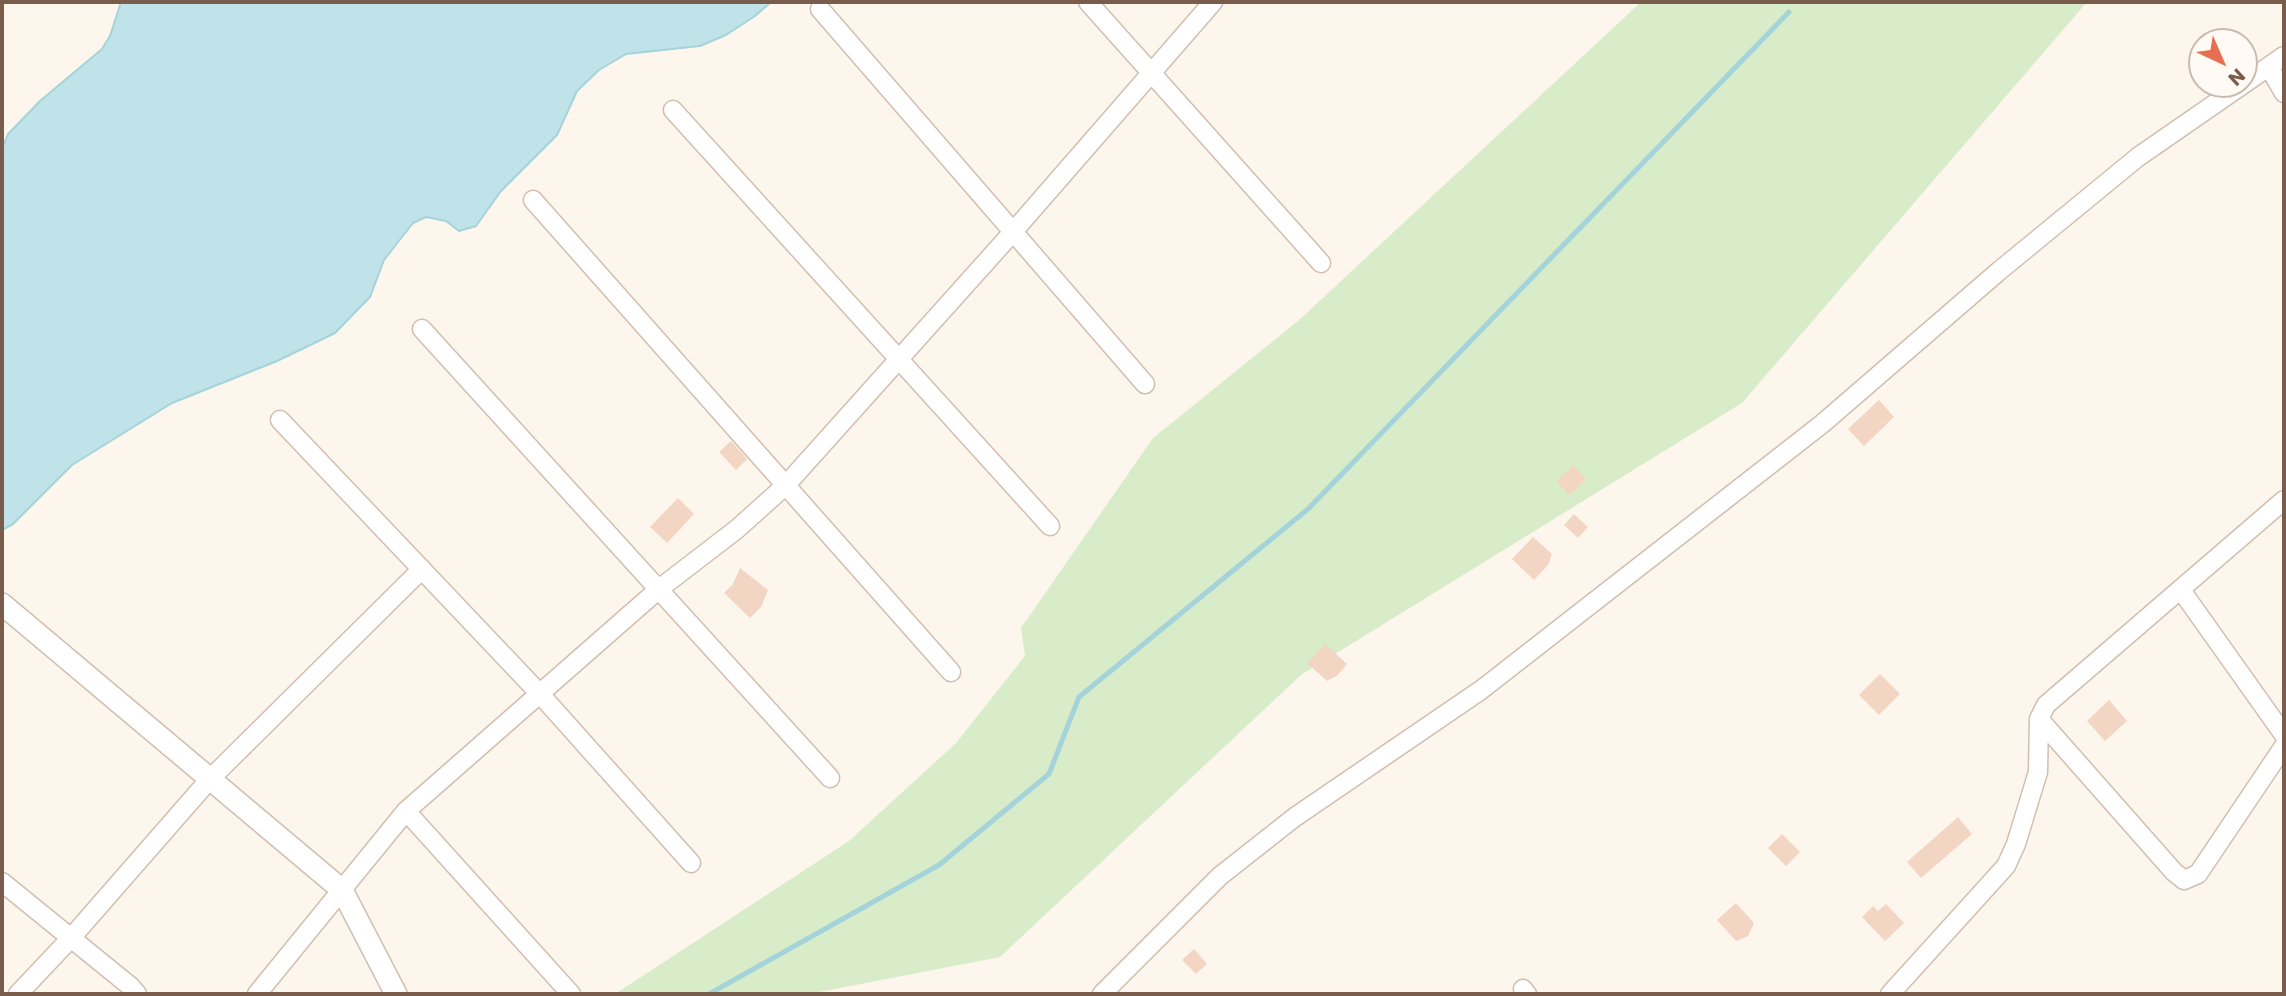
<!DOCTYPE html>
<style>
body{margin:0}
#map{position:relative;width:2286px;height:996px;overflow:hidden;background:#fdf6ec;font-family:Poppins,sans-serif}
canvas{display:block}
.frame{position:absolute;inset:0;border:4px solid #7a5c4d;pointer-events:none}
.north{position:absolute;left:2188px;top:28px;width:70px;height:70px;box-sizing:border-box;background:#fffaf3;border:2px solid #cabbb1;border-radius:50%;rotate:136deg;font-size:19px;font-weight:700;line-height:28px;text-align:center;color:#7a5c4d}
.north::after{content:'';display:block;margin:auto;width:24px;height:32px;background:#e76f51;clip-path:polygon(50% 0,100% 100%,50% 72%,0 100%)}
</style>
<div id="map">
<canvas width="2286" height="996"></canvas>
<div class="frame"></div>
<div class="north">N</div>
</div>
<script>
const g = document.querySelector('canvas').getContext('2d');
g.lineJoin = 'round';
function paint(path, color) { g.fillStyle = color; g.fill(path, 'evenodd'); }
function trace(path, color, width, dash) { g.strokeStyle = color; g.lineWidth = width; g.lineCap = dash ? 'butt' : 'round'; g.setLineDash(dash || []); g.stroke(path); }
paint(new Path2D(`
 M1641,2H2087L1742,403L1301,675L1000,957L809,994H615L849,841L956,743L1025,656L1021,628L1153,438L1298,321Z`), '#d8ecc9');
const water = new Path2D(`
 M121,2H771L755,16L726,35L700,46L626,54L599,70L577,91L557,135L501,191L476,226L459,231L446,221L426,217L413,223L384,260L370,297L335,333L277,361L172,403L72,465L13,524L2,530V149L8,134L40,101L102,49L110,36Z`);
paint(water, '#bfe3e8');
trace(water, '#a5d3da', 2);
trace(new Path2D(`
 M709,994L939,865L1049,774L1079,697L1308,509L1789,12`), '#a5d3da', 5);
paint(new Path2D(`
 M1879,400L1894,417L1864,446L1848,429Z
 M731,441L747,459L736,470L719,452Z
 M1573,465L1586,479L1570,495L1556,482Z
 M678,498L694,514L667,543L650,527Z
 M1574,514L1588,527L1578,538L1564,525Z
 M1533,537L1552,554L1548,565L1534,580L1512,559Z
 M740,568L768,590L761,607L750,618L724,593L733,584Z
 M1325,644L1347,664L1338,675L1327,681L1307,663Z
 M1880,674L1900,694L1879,715L1859,695Z
 M2109,700L2127,721L2105,741L2087,721Z
 M1958,817L1972,834L1921,878L1907,862Z
 M1782,834L1800,852L1786,866L1768,848Z
 M1736,903L1754,923L1748,936L1736,941L1717,920Z
 M1886,904L1904,923L1885,941L1862,917L1873,906L1878,911Z
 M1194,949L1207,964L1196,974L1182,960Z`), '#f3d5c3');
const minor = new Path2D(`
 M1088,2L1321,263
 M820,9L1145,384
 M2269,67L2284,93
 M673,110L1050,526
 M533,200L951,672
 M422,329L830,778
 M280,420L540,694L691,863
 M2181,590L2284,735
 M2039,719L2174,872L2184,880L2198,874L2284,746
 M406,811L571,994
 M2,882L130,986L137,994
 M1523,989L1527,994
 M18,994L71,938L209,780L422,569
 M257,994L406,811L659,589L737,529L786,485L1012,233L1213,2
 M1102,994L1220,876L1295,817L1481,690L1822,424L1999,271L2138,157L2284,56
 M1890,994L2006,866L2016,844L2038,772L2039,719L2046,705L2284,500`);
const tertiary = new Path2D(`
 M2,604L342,890L396,994`);
trace(minor, '#d1beb0', 21);
trace(tertiary, '#d1beb0', 24);
trace(minor, '#fff', 18);
trace(tertiary, '#fff', 21);
</script>
